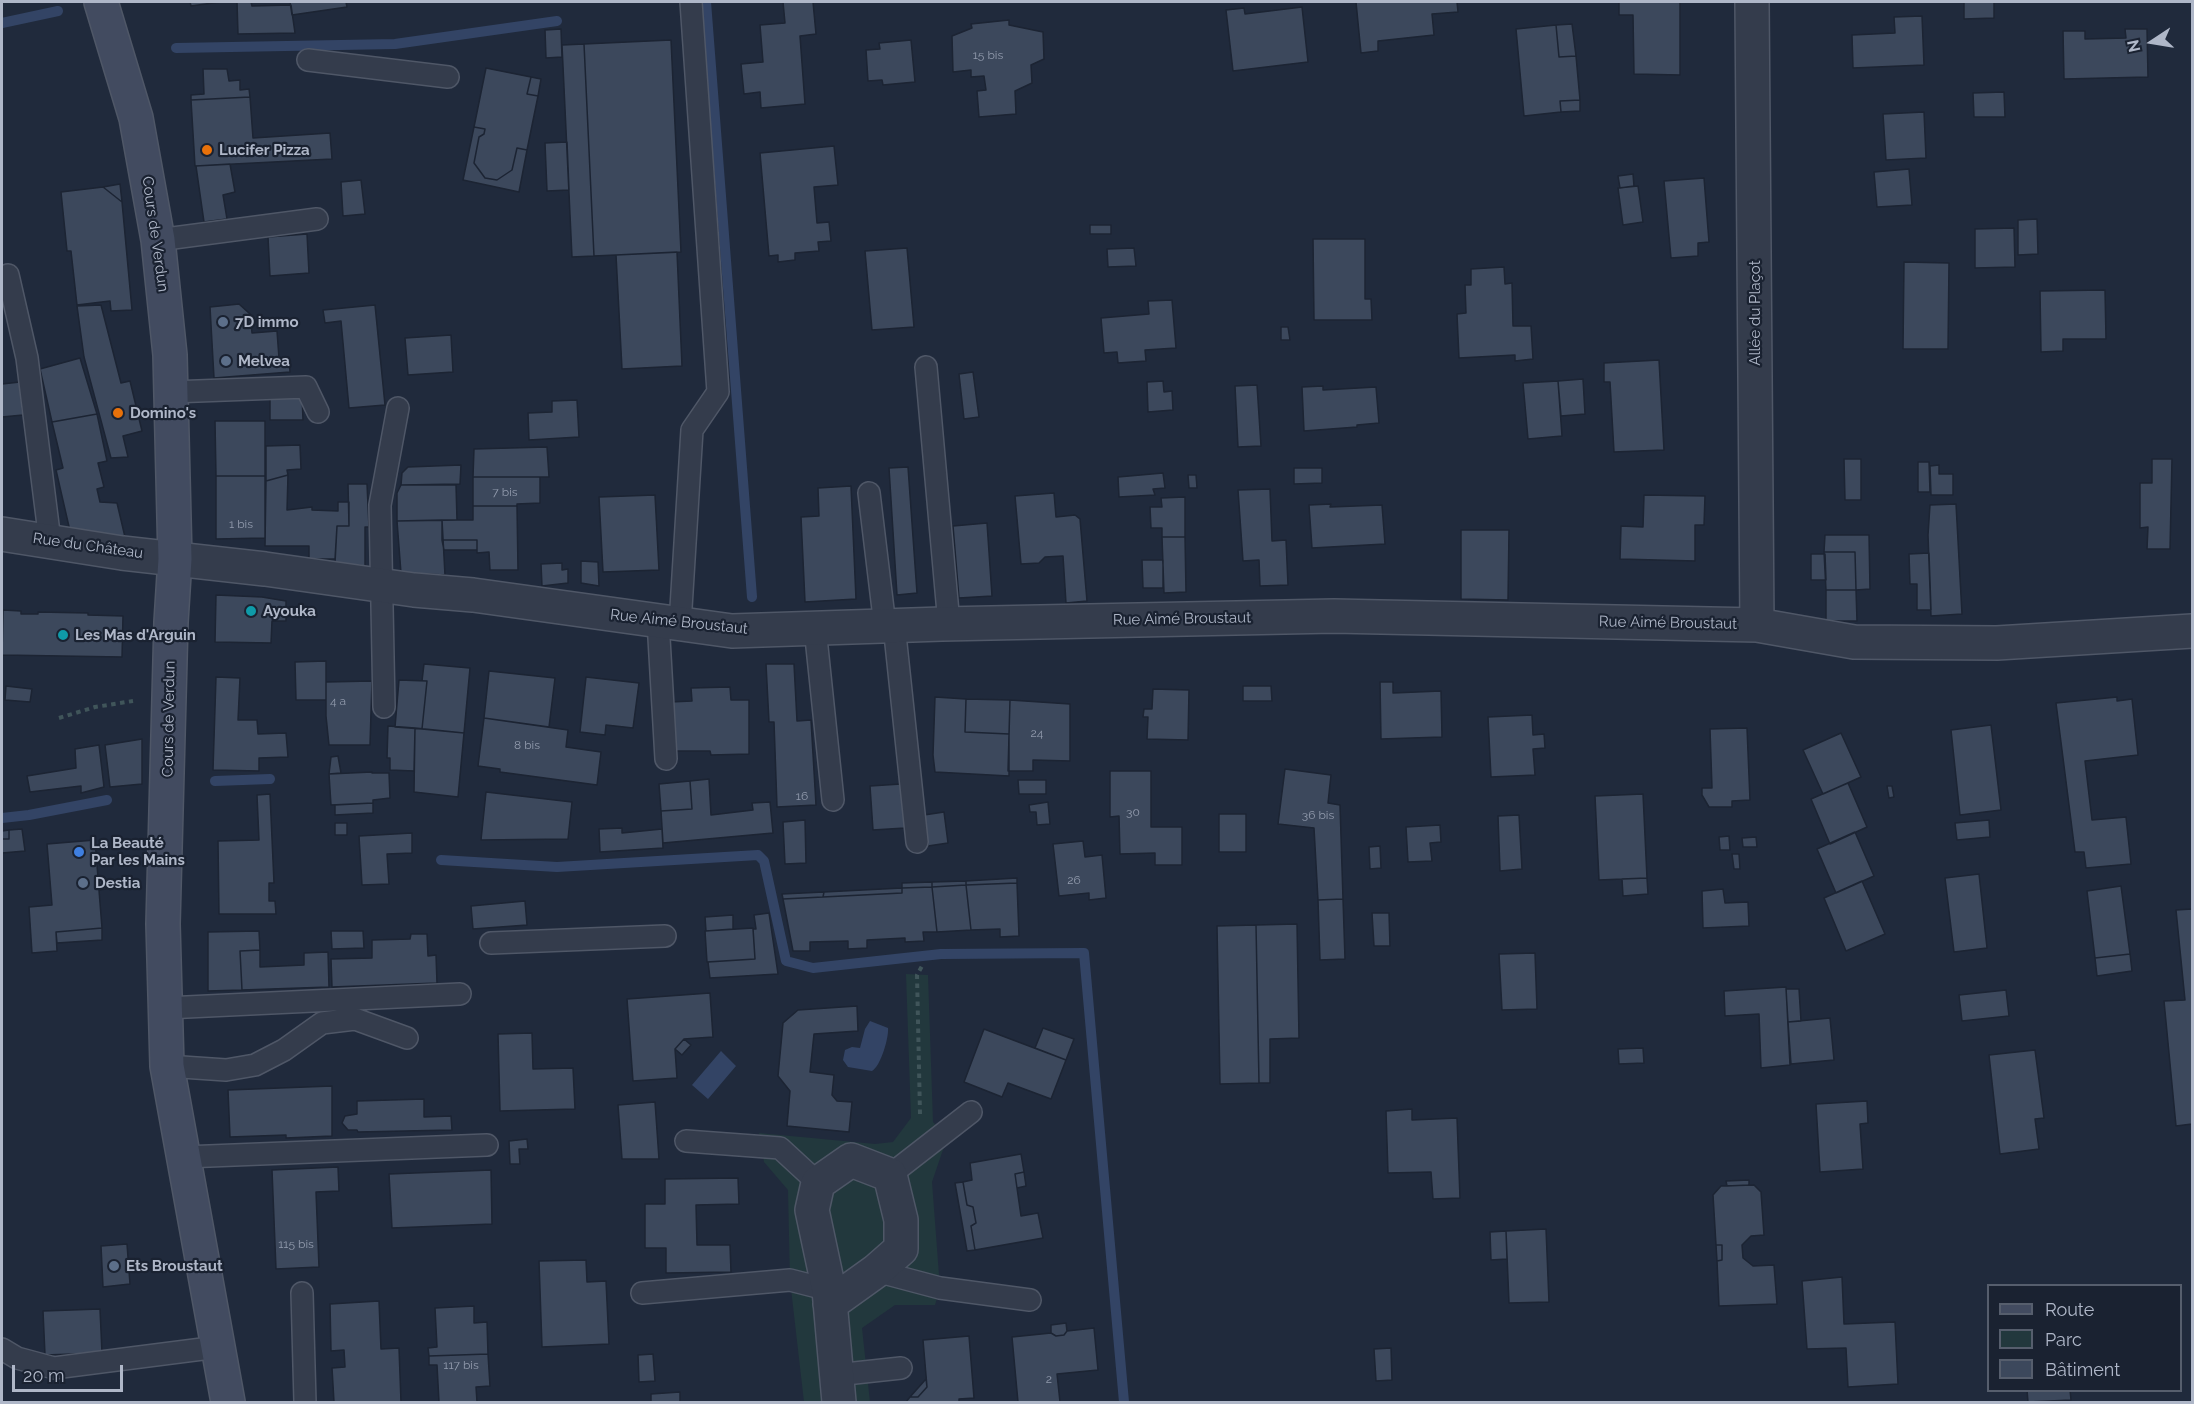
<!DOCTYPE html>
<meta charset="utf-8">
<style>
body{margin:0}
#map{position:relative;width:2194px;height:1404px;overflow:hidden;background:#202a3c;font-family:Raleway,sans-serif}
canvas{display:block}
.frame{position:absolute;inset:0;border:3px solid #afb7c8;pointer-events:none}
.legend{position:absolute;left:1987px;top:1284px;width:195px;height:108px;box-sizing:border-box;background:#1a2231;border:2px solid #565e6d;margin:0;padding:8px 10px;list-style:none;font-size:18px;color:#afb7c8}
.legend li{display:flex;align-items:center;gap:12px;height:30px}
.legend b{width:30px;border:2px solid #565e6d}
.north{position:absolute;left:2122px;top:12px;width:60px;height:60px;-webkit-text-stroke:4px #1a2231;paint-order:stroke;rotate:258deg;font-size:16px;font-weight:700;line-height:24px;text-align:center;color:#afb7c8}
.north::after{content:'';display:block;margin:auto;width:21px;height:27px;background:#afb7c8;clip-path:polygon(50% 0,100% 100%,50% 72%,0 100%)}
.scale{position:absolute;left:12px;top:1365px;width:111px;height:27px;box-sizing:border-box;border:3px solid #afb7c8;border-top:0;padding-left:8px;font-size:18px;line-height:21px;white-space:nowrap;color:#afb7c8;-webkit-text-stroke:4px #1a2231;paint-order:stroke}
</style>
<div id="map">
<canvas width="2194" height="1404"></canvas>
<div class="frame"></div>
<ul class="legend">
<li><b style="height:8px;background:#424b60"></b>Route</li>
<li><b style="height:16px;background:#22383d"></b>Parc</li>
<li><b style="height:16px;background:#3c485c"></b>Bâtiment</li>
</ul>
<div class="north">N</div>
<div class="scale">20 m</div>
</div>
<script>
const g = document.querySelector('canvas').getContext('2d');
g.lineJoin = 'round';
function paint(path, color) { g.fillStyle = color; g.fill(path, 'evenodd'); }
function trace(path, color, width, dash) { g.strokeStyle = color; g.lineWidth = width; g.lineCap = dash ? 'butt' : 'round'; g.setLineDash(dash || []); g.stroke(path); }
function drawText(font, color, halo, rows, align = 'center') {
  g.font = font + ' Raleway,sans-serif'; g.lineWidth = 4.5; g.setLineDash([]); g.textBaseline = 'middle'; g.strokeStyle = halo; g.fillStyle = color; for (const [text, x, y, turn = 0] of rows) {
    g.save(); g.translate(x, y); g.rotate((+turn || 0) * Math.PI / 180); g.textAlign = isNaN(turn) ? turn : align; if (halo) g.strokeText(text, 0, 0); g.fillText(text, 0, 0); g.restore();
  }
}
paint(new Path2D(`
 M906,974L928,975L933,1122L943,1133L946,1141L932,1182L940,1288L935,1305H895L862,1328L870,1402H804L790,1280L788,1190L764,1162L759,1133L875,1144L893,1142L911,1118Z`), '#22383d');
paint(new Path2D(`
 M870,1021L888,1028C889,1037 881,1066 872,1071L848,1067L843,1060L845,1050L852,1047L860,1048L865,1029Z
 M721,1051L736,1066L708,1099L692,1085Z`), '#334465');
trace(new Path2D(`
 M706,2L752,597
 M2,23L58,11
 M176,48L395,44L557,21
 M215,781L270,779
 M2,818L29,815L107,800
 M441,860L557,867L758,855L764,861L786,961L813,968L941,954L1084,953L1124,1402`), '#334465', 10);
const building = new Path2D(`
 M190,2H220L191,6Z
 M237,2H251L252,6L291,5L295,33L238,34Z
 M290,2H346L347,7L292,15Z
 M783,2H813L816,34L800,36L805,104L761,108L760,92L744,94L741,64L763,62L760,25L785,23Z
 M1356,2H1457L1458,12L1432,14L1434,35L1378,41V51L1361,53Z
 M1619,2H1680V75L1634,74L1633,15H1619Z
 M1964,2H1994V18L1964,19Z
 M1302,7L1308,62L1233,71L1226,10L1244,8L1245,14Z
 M1922,16L1924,65L1853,68L1852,35L1895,33L1894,17Z
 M1009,20V25L1043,32L1044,59L1031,65L1032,83L1015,91L1016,114L979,117L977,91L986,90L984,76L971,77V70L953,72L952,36L972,28L971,24Z
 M1572,24L1576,56L1559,57L1556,25Z
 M1556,25L1559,57L1576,56L1580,100L1560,101L1561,112L1524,116L1516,29Z
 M561,29L562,57L546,58L545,30Z
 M2125,29H2147L2148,77L2064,79L2063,31H2085V39L2126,38Z
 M671,40L681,252L594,256L584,44Z
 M911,40L915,82L883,85L882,80L868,81L866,50L880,49L879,43Z
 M584,44L594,256L572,257L562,45Z
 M486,68L531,77L527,94L538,96L527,150L517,148L512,170L497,180L485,178L474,163L479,137L484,134L485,129L474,127Z
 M203,69H227L229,81L240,80V90L249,89L250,97L191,100V95L204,94Z
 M531,77L541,79L538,96L527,94Z
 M2004,92L2005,117H1974L1973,93Z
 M250,97L253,138L330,133L332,159L195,166L191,100Z
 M1580,100V111L1561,112L1560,101Z
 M1924,112L1926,158L1886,160L1883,114Z
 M474,127L485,129L484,134L479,137L474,163L485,178L497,180L512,170L517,148L527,150L519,192L463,180Z
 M567,142L569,190L547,191L545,143Z
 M834,146L838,185L814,187L817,223L829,222L831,241L818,242L819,251L795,253V260L778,262V255L769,256L760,153Z
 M230,164L235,192L223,195L227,219L204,222L196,166Z
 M1909,169L1912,205L1877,207L1874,172Z
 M1633,174L1634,186L1620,188L1618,176Z
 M1704,178L1709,242L1698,243V256L1671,258L1664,181Z
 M361,180L365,214L343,216L341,182Z
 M120,184L122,202L103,187Z
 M1638,186L1643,222L1623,225L1618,188Z
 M103,187L122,202L132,310L111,311L110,301L77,305L71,251H67L61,192Z
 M2037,219L2038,254L2018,255V220Z
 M1090,225H1111V234H1090Z
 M2014,228L2015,267L1975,268V229Z
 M307,234L309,273L270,276L268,237Z
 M1313,239H1365V299H1371L1372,320H1314Z
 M907,248L914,327L872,330L865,251Z
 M1134,248L1136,266L1108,267L1107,249Z
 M677,252L682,366L622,369L616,255Z
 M1904,262L1949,263L1948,349H1903Z
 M1504,267L1505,284L1512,283L1513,326H1531L1533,359L1515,361V355L1459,358L1457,314L1466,313L1465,285H1471V269Z
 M2105,290L2106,339H2063V351L2041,352L2040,291Z
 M1172,300L1176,348L1145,350L1146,361L1118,363L1117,352L1104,353L1101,318L1149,314L1148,301Z
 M239,304L250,314L252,333L277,331L279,358L289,357L290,372L214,378L210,307Z
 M101,305L121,383L130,381L142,431L123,436L128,457L111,458L84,357L77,306Z
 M375,305L385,405L349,408L341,321L325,323L323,310Z
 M1281,327H1288L1290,340H1281Z
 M451,335L453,372L408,375L405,338Z
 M80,358L97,414L52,422L40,369Z
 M1659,360L1664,450L1614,452L1610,382H1604V363Z
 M973,372L979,417L964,419L959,374Z
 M1583,379L1585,414L1561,416L1558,381Z
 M1163,381L1164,392L1172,391L1173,410L1148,412L1147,382Z
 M1558,381L1562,436L1528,439L1523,383Z
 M20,382L23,415L2,417V384Z
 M1257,385L1261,446L1238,447L1235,386Z
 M1323,386V390L1376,387L1379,423L1357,425V427L1304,431L1302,387Z
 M270,395H302L303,420H270Z
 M577,400L579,437L529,440L528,413L552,412V401Z
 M97,414L107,461L98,463L104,487L97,489L100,502L117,503L125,537L70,531L56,470L63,468L52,422Z
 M215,421H265V476H216Z
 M300,445L301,469L287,470L288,475L266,481V446Z
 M547,447L549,477H473L474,449Z
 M1844,459H1861V500H1845Z
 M2152,459H2172L2170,549H2147L2148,527L2140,528V483H2152Z
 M1918,462H1929L1930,492H1918Z
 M461,465L460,484L401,485L402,473L408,467Z
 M1939,465V474H1953V495H1931L1930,466Z
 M908,467L917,593L897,595L889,468Z
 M1294,468H1322V483L1294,484Z
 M1163,473L1165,488L1153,489L1155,495L1119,497L1118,477Z
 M288,475L287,510L312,507V510L338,511V502H349V526H337L335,559H309V546H265L266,481Z
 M1188,475H1196L1197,488H1189Z
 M216,476H265V538L216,539Z
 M473,477H540V503L517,504V506H473Z
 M348,484H367L369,527H365V566L335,563L337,526H349Z
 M401,485H456L457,520L397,521V493Z
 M851,486L856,599L805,602L801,517L819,516L818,488Z
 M1270,489L1272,541L1286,540L1288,585L1260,586L1259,560L1243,561L1238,490Z
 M1054,493L1056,517L1075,515L1080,519L1087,601L1066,603L1063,556L1045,557L1039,563L1021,564L1015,496Z
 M655,495L659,570L603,572L599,497Z
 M1644,495L1705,496L1704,525H1695V561L1620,559L1621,526L1643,527Z
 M1185,497V537H1162V528H1151L1150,507H1162L1161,498Z
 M1331,504L1330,507L1382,505L1385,544L1312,548L1309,505Z
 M1956,504L1962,614L1931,616L1928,535L1930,505Z
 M473,506H517L518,570H490L489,552L477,553V540H442V520H473Z
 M442,520L445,575L401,573L397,521Z
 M987,523L992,596L959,598L953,526Z
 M1461,530H1509L1508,600L1461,599Z
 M1825,535H1869L1870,589L1856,590L1855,552H1824Z
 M1162,537H1185L1186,592L1164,593Z
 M442,540H477V550H444Z
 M1824,552H1855L1856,590H1826Z
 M1929,553L1931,610H1917V584H1910L1909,554Z
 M1811,554H1825L1826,580H1811Z
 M1142,560H1163V588H1143Z
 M581,561L598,562L599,586L581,583Z
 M562,563V570L568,569V583L542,586L541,564Z
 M1826,590H1856L1857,621H1826Z
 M216,595L262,597L286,601V621H272L271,643L215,642Z
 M3,610L21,611V614H38V612L88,613V615L123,616L122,657L2,655Z
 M326,661V700H296L295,662Z
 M424,664L470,668L464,733L422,729L427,681H422Z
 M766,664H794L797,721L811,720L816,805L777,807L774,722H769Z
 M489,671L555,678L549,727L484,718Z
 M216,677L240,678L238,720H257L258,734L286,733L288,757L259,758V771L213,770Z
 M586,677L639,683L633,728L606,725L605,735L580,732Z
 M399,680L427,681L422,729L395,727Z
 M372,681L370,745H329L326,716V682Z
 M1380,682H1393V693L1441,691L1442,737L1381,739Z
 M6,686L32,689L30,702L5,700Z
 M1243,686H1271L1272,701H1243Z
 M730,687L731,700H749V754L711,755L710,751H672L670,702L692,701L691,688Z
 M1153,689L1189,690L1188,740L1147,739L1148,717H1143L1144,709H1152Z
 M935,697L966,699L965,732L1009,734V776L935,772L933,755Z
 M2117,697V701L2132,699L2138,755L2085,761L2092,820L2126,817L2131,864L2086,868L2084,852H2075L2056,703Z
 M966,699L1010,700L1009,734L965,732Z
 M1010,700L1070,704V761L1033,760V771H1008Z
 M1532,715L1533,735L1544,734L1545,748L1533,749L1535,775L1491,777L1488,717Z
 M484,718L568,730L566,747L601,752L597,785L500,772V769L478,766Z
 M1991,725L2001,810L1960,815L1951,730Z
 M388,726L415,728L414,771L390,770V758H387Z
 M415,728L464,733L458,797L414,792Z
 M1747,728L1750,800L1732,801V807H1709L1702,795V788H1712L1710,729Z
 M1841,733L1861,777L1823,794L1803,750Z
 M142,739V784L110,787L105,745Z
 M99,745L104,787L81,793V786L30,792L27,776L76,768L75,749Z
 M338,756L341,773L329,774L331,757Z
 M1285,769L1331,775L1328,803L1340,805L1343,899L1318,900L1314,828L1278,824Z
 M1110,771H1151V827H1182V865H1155V853L1120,854L1119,816L1110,817Z
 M372,772V773H389L390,798L373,800V803L331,805L329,774Z
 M709,779L711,815L753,810L752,803L770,802L773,833L663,843L661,811L692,809L690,781Z
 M1018,780H1046V794H1019Z
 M690,781L692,809L661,811L659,784Z
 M1848,783L1867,827L1830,844L1811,799Z
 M901,784L905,828L873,830L870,786Z
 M1887,786H1892L1894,797L1889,798Z
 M486,792L572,802L568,839L481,840Z
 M270,794L274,883H269V901H275L276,914H219L218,841L259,840L257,795Z
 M1643,794L1647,878L1599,880L1595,796Z
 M1048,802L1050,824L1037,825L1036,812H1030L1029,805Z
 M373,803V813L335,815V805Z
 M944,812L948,843L928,846L924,815Z
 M1219,814H1246V852H1219Z
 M1519,815L1522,869L1500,871L1498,816Z
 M805,820L806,863L785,864L783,822Z
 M1989,820L1990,837L1957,840L1955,823Z
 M335,823H347V835H335Z
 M1440,825L1441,842L1430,843L1432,861L1408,862L1406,827Z
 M622,828V833L662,829L663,848L600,852L599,829Z
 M22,829L25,851L2,853V839H9V830Z
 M9,830V839H2V831Z
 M1855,832L1874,876L1836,893L1817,849Z
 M412,833V853L387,854L389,884L362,885L359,836Z
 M1729,836L1730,850H1720L1719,837Z
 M1756,837L1757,847H1743L1742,838Z
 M95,840L102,928L56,932L57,951L32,953L29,907L52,905L47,844Z
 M1083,841L1085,857L1102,855L1106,898L1089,900V893L1059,896L1053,844Z
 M1380,846L1381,868L1370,869L1369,847Z
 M1732,854H1739L1740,869H1734Z
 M1979,874L1987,948L1954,952L1945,878Z
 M104,877L106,889L99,890L98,878Z
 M1017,878V883L966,885V881Z
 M1647,878L1648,894L1623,896L1622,879Z
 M966,881V885L932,887V882Z
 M1862,881L1885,934L1846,951L1824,898Z
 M932,882V887L902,888V883Z
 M1017,883L1019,936L1000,937V929L971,930L966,885Z
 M966,885L971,930L937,932L932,887Z
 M2121,886L2130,954L2095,958L2087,891Z
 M932,887L937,932H923L924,941L905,942V938L867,940V948L848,949V941L810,942V951H793L783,899L902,893V888Z
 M902,888V893L823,897L824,892Z
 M1723,889L1725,903L1748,902L1749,926L1703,928L1702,891Z
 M824,892L823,897L783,899L782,894Z
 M1343,899L1345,959L1320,960L1318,900Z
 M525,901L527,925L473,929L471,906Z
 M2192,909V1124L2176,1126L2164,1001L2185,1000L2176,910Z
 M769,913L778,974L710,978L708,962L755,959L753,929H756L754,915Z
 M1372,913H1389L1390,946H1374Z
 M733,915V929L706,931L705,917Z
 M1297,924L1299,1038L1270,1039V1083H1259L1256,925Z
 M1256,925L1259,1083L1220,1084L1217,926Z
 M102,928V940L57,943L56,932Z
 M753,928L755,959L707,962L705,931Z
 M259,931L260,950L240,951L242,990L208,991V932Z
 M331,931H363L364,948L332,949Z
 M411,934H427L428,956L436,955L437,983L332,987L331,959L372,958V940L410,939Z
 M260,950V967L304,965V953L328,952L329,987L242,990L240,951Z
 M1535,953L1537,1009L1502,1010L1499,954Z
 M2130,954L2132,971L2097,976L2095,958Z
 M1786,987L1790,1065L1761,1068L1759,1014L1725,1016L1724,991Z
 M1786,989H1799L1801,1021L1788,1022Z
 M2006,990L2009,1016L1962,1021L1959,995Z
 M710,993L713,1037L684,1039L675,1049L677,1078L633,1081L627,999Z
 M857,1006L858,1031L814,1034L810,1072L834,1075L832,1095L837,1101L852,1102L849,1132L787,1126L790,1091L778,1076L783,1023L798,1010Z
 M1830,1018L1834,1060L1791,1064L1788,1022Z
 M1043,1028L1074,1039L1066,1060L1035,1048Z
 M984,1029L1066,1060L1051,1099L1008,1083L1002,1097L964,1082Z
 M532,1033L533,1069L573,1068L575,1109L500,1111L498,1034Z
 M684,1039L691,1045L682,1055L675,1049Z
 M1643,1048L1644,1063L1619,1064L1618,1049Z
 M2035,1050L2044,1118L2035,1119L2039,1149L2000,1154L1989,1055Z
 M332,1086V1136L286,1138V1135L230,1137L228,1090Z
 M424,1099V1117L451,1116L452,1130L358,1132L357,1130H348L342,1123L345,1116L357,1114V1101Z
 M1867,1101L1868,1123L1860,1124L1863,1169L1820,1172L1816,1104Z
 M655,1102L659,1159H622L618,1105Z
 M1412,1109V1120L1457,1118L1460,1198L1433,1199L1431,1172L1388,1173L1386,1111Z
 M527,1139L528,1149H519L520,1164H510L509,1141Z
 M1021,1154L1024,1172L1015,1174L1021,1216L1038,1213L1043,1238L975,1250L971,1226L976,1223L973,1207L967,1205L963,1182L972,1180L970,1163Z
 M338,1167L339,1191L316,1192L319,1267L276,1269L272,1170Z
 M491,1170L492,1224L392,1228L389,1174Z
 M1024,1172L1026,1186L1017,1188L1015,1174Z
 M738,1178L739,1204L696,1205L697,1245H730L731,1272L666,1273V1248H645V1204H665V1179Z
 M1749,1180V1185L1727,1186L1726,1181Z
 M963,1182L967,1205L973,1207L976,1223L971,1226L975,1250L967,1251L955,1183Z
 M1754,1185L1761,1192L1764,1235L1751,1236L1742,1245L1743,1258L1753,1266L1774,1265L1777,1304L1719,1306L1717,1261L1722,1260V1245H1716L1713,1195L1721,1186Z
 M1546,1229L1549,1302L1509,1303L1506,1231Z
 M1506,1231L1507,1259L1491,1260L1490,1232Z
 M127,1244L130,1284L103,1287L101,1246Z
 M1716,1245H1722V1260L1717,1261Z
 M586,1260L587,1282L606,1281L609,1344L542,1347L539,1261Z
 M1842,1277L1844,1324L1895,1322L1898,1384L1848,1387L1846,1348L1807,1349L1802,1281Z
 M379,1301L381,1349L399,1348L401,1402H334L332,1368L345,1367L344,1350L331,1351L330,1304Z
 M474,1306V1323L487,1322L488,1354L429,1356L428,1348L437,1347L435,1308Z
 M100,1309L102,1353L45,1355L43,1311Z
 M1066,1323L1067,1331L1064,1335L1056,1336L1051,1333V1325Z
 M1094,1328L1098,1370L1057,1374L1060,1402H1018L1012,1337L1051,1333L1056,1336L1064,1335L1067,1331Z
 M969,1336L974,1398L959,1399V1402H906L910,1397H918L927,1387L923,1340Z
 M1391,1348L1392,1380L1376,1381L1374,1349Z
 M488,1354L490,1386L476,1387L477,1402H439L437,1365H429V1356Z
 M653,1354L655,1381L639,1382L638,1355Z
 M926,1379L927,1387L918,1397H910Z
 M2027,1390H2070L2071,1400L2028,1402Z
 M680,1392V1402H651V1394Z`);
paint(building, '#3c485c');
trace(building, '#1c2433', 1.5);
const lane = new Path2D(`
 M308,60L448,77
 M158,240L317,219
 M8,275L27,358L50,541
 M926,367L949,624
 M171,392L306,387L318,412
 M869,493L885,626
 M658,621L666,759
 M680,624L692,430L718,392L691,2
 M894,625L917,842
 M815,628L833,800
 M384,707L380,505L398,408
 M491,943L665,936
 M166,1008L460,994
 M167,1066L226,1070L255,1065L284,1050L322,1023L355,1019L407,1038
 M686,1141L780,1148L818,1183
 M184,1157L487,1145
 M890,1175L971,1112
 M876,1271L940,1288L1030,1300
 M302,1293L305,1402
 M642,1293L790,1280L829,1290
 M2,1349L17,1358L54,1368L218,1347
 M836,1375L901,1368`);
const street = new Path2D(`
 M1752,2L1757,625
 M2,534L122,553L265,569L414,590L473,595L732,631L942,624L1334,616L1757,625L1854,642L1997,643L2192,631
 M830,1304L876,1271L901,1249V1220L890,1175L851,1160L818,1183L812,1210L829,1290L839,1402`);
const secondary = new Path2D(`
 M101,2L136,118L158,240L170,355L175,559L171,622L163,924L167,1066L228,1402`);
trace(lane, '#4f5767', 24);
trace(street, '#4f5767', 36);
trace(secondary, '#4f5767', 36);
trace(new Path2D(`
 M59,718L95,707L133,701
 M920,1114L917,975L922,966`), '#40555a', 4, [4.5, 4.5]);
trace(lane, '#343c4c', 21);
trace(street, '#343c4c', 33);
trace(secondary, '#424b60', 33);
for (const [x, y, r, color] of [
 [207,150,6,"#e8710a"],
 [223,322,6,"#5c6f8a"],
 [226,361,6,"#5c6f8a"],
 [118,413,6,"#e8710a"],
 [251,611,6,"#0f9aa8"],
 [63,635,6,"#0f9aa8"],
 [79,852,6,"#3f7fe0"],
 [83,883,6,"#5c6f8a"],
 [114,1266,6,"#5c6f8a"]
]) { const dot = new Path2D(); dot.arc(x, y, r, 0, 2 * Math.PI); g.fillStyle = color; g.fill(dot); trace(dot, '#1a2231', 2); }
drawText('12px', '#929bad', null, [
 ["15 bis",988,55],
 ["7 bis",505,492],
 ["1 bis",241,524],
 ["4 a",338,701],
 ["24",1037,733],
 ["8 bis",527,745],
 ["16",802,796],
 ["30",1133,812],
 ["36 bis",1318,815],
 ["26",1074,880],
 ["115 bis",296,1244],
 ["117 bis",461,1365],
 ["2",1049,1379]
]);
drawText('bold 15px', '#afb7c8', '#1a2231', [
 ["Lucifer Pizza",219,150],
 ["7D immo",235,322],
 ["Melvea",238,361],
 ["Domino's",130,413],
 ["Ayouka",263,611],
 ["Les Mas d'Arguin",75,635],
 ["La Beauté",91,843],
 ["Par les Mains",91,860],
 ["Destia",95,883],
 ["Ets Broustaut",126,1266]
], 'left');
drawText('15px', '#afb7c8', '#1a2231', [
 ["Cours de Verdun",155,234,82],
 ["Allée du Plaçot",1755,313,-90],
 ["Rue du Château",88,546,8],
 ["Rue Aimé Broustaut",1182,619,-1],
 ["Rue Aimé Broustaut",679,622,6],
 ["Rue Aimé Broustaut",1668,623,1],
 ["Cours de Verdun",169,719,-89]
]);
</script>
